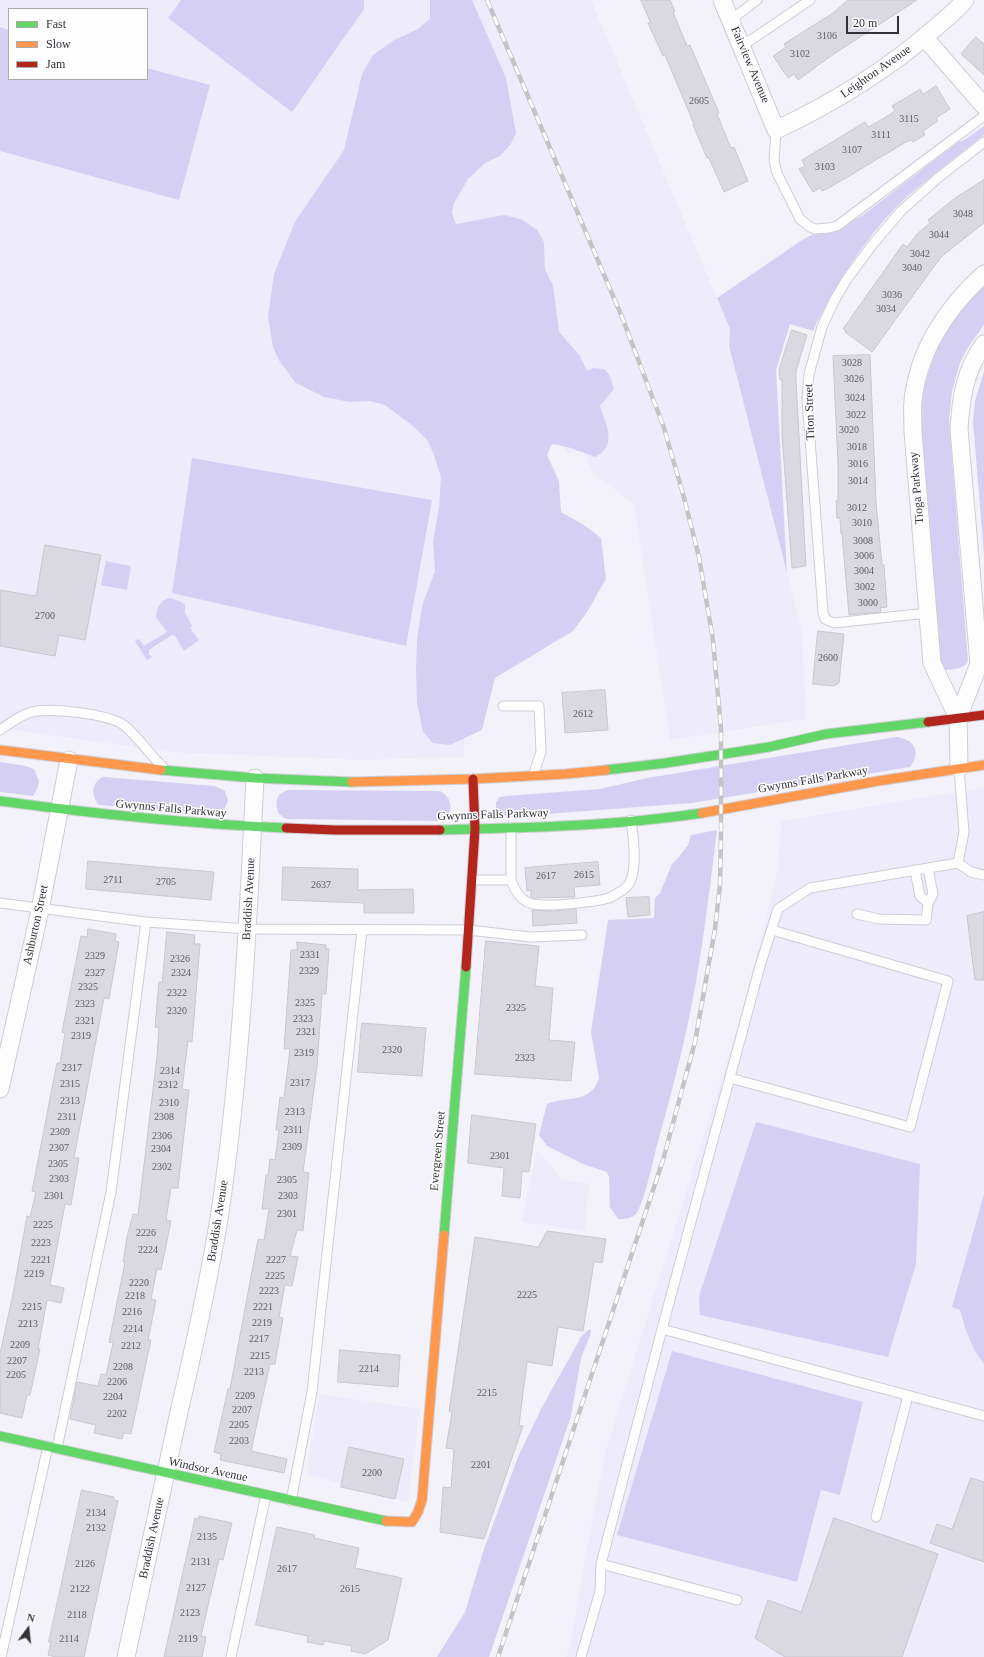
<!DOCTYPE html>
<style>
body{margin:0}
#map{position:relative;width:984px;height:1657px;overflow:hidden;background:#f3f2fa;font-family:Georgia,serif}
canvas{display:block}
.legend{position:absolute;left:8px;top:8px;width:140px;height:72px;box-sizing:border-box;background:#fefefe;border:1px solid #acacaf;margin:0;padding:5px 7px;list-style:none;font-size:12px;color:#323039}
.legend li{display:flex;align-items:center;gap:8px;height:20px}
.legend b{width:20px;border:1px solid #acacaf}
.north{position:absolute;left:8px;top:1609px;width:40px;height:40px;-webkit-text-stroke:3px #fefefe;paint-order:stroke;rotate:15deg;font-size:11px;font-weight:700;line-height:16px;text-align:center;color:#323039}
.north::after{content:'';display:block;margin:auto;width:14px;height:18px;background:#323039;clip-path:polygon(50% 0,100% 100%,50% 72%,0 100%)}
.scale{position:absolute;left:846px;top:16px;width:53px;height:18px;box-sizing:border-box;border:2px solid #323039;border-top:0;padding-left:5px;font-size:12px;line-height:14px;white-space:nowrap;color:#323039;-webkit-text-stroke:3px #fefefe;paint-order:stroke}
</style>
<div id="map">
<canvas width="984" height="1657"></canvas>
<ul class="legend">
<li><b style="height:5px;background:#63d668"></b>Fast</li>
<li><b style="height:5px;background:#ff974d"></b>Slow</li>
<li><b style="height:5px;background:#b3261e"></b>Jam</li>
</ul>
<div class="north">N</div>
<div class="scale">20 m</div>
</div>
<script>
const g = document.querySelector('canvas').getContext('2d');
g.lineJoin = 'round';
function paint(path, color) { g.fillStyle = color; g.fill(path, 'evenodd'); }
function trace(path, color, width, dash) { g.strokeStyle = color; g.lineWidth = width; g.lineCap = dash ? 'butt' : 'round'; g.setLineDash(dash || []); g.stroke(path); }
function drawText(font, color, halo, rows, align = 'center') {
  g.font = font + ' Georgia,serif'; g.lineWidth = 3; g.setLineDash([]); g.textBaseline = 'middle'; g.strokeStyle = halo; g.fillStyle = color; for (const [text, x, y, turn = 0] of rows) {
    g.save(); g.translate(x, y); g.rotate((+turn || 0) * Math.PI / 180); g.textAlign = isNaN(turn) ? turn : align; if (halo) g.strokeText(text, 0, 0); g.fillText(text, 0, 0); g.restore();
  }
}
paint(new Path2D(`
 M0,0H591L730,329L729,346L802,631L806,719L670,740L634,504L592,472L584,449L567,455L545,395L498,409L463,757L361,760L170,752L0,728ZM9,9H147V79H9Z
 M984,788V1657H566L571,1642L584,1565L605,1453L740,1019L778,870L781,821Z
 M536,1151L548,1162L560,1179L589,1184L585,1231L522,1222Z
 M319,1394L420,1409L408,1502L307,1474Z`), '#eeebfc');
paint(new Path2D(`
 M181,0H364V9L292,112L168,18Z
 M430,0H472L506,78L516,133L511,144L500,156L485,163L468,179L454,203L452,213L456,224L504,215L521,219L537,230L544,242L545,270L553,285L559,332L580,356L587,371L593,368L604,369L610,376L614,389L600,406C606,425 618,445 595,457L571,448L552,444L547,455L559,481L561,512L584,525L601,538L606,579L587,612L573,631L495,678L482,730L450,745L433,743L423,732L417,703L416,671L417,639L420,619L423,603L435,571L433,541L439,508L441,477L433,452L427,440L414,427L385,405L370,401L350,402L324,397L296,383L280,362L273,347L268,317L274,274L295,222L344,150L362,74L373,55L394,40L418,29L430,19Z
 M0,27L9,30V79H147V68L210,85L179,200L0,151Z
 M984,126V135C959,155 932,175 908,196C870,230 835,285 813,331L790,324L776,370L787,573L729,346L730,329L717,298L802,240L812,235L833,231L863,215L958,142L964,140Z
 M984,284V325L967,349L960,363L952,391L949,420L968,661C964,670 953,669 945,670L942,669L936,661L919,417C925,378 936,339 961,309C968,300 976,292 984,284Z
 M984,354C984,364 978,372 975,382C970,396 968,412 968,427C970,497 984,567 984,637L965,423L966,404Z
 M984,371V554L973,422L975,401Z
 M192,458L432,500L406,646L172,593Z
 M106,561L131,566L127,590L101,585Z
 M169,598L180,601L185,605V613L192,626L190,628L199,640L184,651L175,636L172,635L149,650V654L152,657L147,660L135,641L139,639L144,646L167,632L156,617C157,607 159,602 169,598Z
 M896,737C914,738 922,753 910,767L692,803L507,817L500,815L496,810V802L500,797L505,796L600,789L647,778Z
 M0,762L26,766L34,769L39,781L37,789L33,796L0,792Z
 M104,777L215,786L225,791L228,801L223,812L218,814L99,805C90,796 92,780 104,777Z
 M288,790L440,791C450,796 454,807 447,817L438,821L286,819L279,814C274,803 276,793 288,790Z
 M717,830C709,895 701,965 687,1028C678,1069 667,1109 656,1149C653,1162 643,1207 635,1215C630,1219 624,1219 618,1219L610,1207L609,1177L607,1172L583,1164L547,1146L539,1135L547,1104C568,1095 590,1105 599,1078L591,1032L608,920L654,918L655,898L660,893L672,864L678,858L688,845L691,835Z
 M756,1122L920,1164L916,1264L888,1357L700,1315L699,1296Z
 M984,1194V1364C971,1348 965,1329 960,1310L952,1307Z
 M588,1330H591L590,1336L581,1358L571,1416L489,1657H437L465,1612L484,1549L518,1457L541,1409L581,1337Z
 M672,1351L863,1402L840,1495L821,1490L797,1582L617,1535Z`), '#d5d0f3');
const building = new Path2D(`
 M641,0H670L675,11L673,12L687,46L690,45L719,113L717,114L731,148L734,147L748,181L724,192L709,158H707L693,125L694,124L665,55L663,56L648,23L650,22Z
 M848,0H917L831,56L798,80L794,74L788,78L773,56L786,47L784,44L833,13Z
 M976,37L984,44V75L961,54Z
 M936,86L950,109L936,118L938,121L923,131L925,135L913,142L912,140L906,142L829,188L822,191L820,188L813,192L799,169L805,166L802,160L865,122L868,127L881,120L895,111L892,106L920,89L923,94Z
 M984,180V223L941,257L872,352L845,332L846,331L843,329L903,244L907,247L917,234L930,223L928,220L955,198Z
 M792,330L807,335L796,371V380L806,566L792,568L782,434V380H780L779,370Z
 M870,355L876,502L882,565H884L887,607L880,608L881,612L849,615L842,534H841L840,518H837L836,501H838V463L833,356Z
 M45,545L101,555L85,640L59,635L55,656L0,646V590L36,596Z
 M818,631L844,634L839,683L834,686L813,684Z
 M605,690L608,730L565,733L562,693Z
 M88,861L214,872L211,900L86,889Z
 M598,862L600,885L574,887L575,897L535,898L531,897V890L527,891L525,868Z
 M283,867L358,869V890L413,889L414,913H364V903L282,900Z
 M649,897L650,915L628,917L626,898Z
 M576,909L577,923L533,926L532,910L555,911Z
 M984,912V980H975L967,916Z
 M88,929L116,934L115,941L119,942L109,999L104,998L74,1158H79L71,1205L65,1204L50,1285L64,1288L61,1303L47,1300L38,1349H40L30,1395H27L22,1418L0,1413V1354L13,1294L27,1216L30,1217L36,1192L32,1191L57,1063H60L65,1033L62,1032L81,936L87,937Z
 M167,932L195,935L194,944H200L192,1042L188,1041L182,1089L189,1090L178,1188H171L166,1220L171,1221L161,1270L157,1269L151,1299L156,1300L148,1340H151L131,1434L124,1433L122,1439L94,1433L96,1425L70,1419L77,1382L98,1386L101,1374L106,1375L113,1343L109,1342L125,1262H123L127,1237L133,1214L138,1215L157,1056L159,1028L155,1027L159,982H162Z
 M486,941L539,946L535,986L553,988L549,1040L575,1042L571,1081L475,1074Z
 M297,942L326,945V949H329L326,994H322L317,1067L303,1172L309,1173L303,1231L297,1230L290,1256L298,1257L292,1286L285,1285L279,1317L283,1318L275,1364H270L251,1451L287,1459L284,1473L220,1460L221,1454L214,1452L228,1389H230L258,1239L264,1240L269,1209H262L266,1175H268L270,1159L275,1160L279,1130H276L280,1097L284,1098L290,1049H284L291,950H297Z
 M362,1023L426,1028L422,1076L358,1072Z
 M472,1115L536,1124L529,1172L522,1171L520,1198L502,1196L504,1168L468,1163Z
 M547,1231L606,1239L602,1263L594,1262L583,1331L558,1327L552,1366L527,1362L519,1425L523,1426L484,1539L440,1532L443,1487L451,1488L454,1449L446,1448L452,1412L449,1411L475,1237L538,1247Z
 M340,1350L400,1355L398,1387L338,1382Z
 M349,1447L404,1459L395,1499L341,1487Z
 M971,1478L984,1482V1562L930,1543L937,1524L952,1529Z
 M82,1490L114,1497V1500L118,1501L84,1657H56L48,1655L51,1642H49Z
 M199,1516L232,1523L223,1560L219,1559L210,1597L201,1636L206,1637L202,1657H164L195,1518L199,1519Z
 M834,1518L938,1554L902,1657H785L755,1638L768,1600L801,1612Z
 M277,1527L315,1535L314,1538L359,1548L355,1568L402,1578L388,1640L365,1654L351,1651L352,1646L324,1641L323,1645L307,1642L308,1636L256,1625Z`);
paint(building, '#dad9e1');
trace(building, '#c8c7ce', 1);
const lane = new Path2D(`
 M731,20L757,0
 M742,46L810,0
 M776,130L774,161L777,173L800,219L810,227L815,229L829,228L837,226L984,116
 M927,613L834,623L825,619L823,612L807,399L809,374L822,327L834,301L847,279L873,244L901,211L938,178L984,142
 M503,706H539L541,752L533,776
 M0,730C9,724 19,716 29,713C46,706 110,714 125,726C139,738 149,754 163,767
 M958,863L971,872L984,875
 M915,870L920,896L928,903L933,894L928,868
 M472,880H511C514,889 518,897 527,902C539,909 595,902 609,898C615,895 625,890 629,884C638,869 633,836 631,820
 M511,880V828
 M0,903L146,922L248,929L469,930L530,937L582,935
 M857,914L879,919L926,920L928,903
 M730,1078L910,1127L948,981L772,930
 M662,1329L984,1416
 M57,1448L111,1192L146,922
 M291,1501L312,1392L362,930
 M876,1517L908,1396
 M601,1564L737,1600
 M1,1657L48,1446
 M231,1657L266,1495
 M581,1657L600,1591L601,1564L662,1329L760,966L778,909L810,888L958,863L964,832L959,768`);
const street = new Path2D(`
 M722,0L776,130C833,103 886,71 934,29C944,20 956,11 965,0
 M924,37L984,106
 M958,718L979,664L959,429C961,397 965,370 984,344
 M959,768L958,718L932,663L913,432C913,422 912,411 913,401C918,351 947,307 984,274
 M0,1089L40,910L69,760
 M126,1657C144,1575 161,1494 179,1412C194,1348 208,1284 219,1219C241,1073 248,925 255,778`);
const fast = new Path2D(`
 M161,770L255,778L352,782
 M606,770L666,763L769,747L826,734L928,722
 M0,801C95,814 190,824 286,828
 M440,830C527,828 616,826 702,813
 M444,1235L466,967
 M0,1436L386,1521`);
const slow = new Path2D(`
 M0,750L161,770
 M352,782L473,779L566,774L606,770
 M702,813L878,781L984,765
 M386,1521L412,1522L418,1512L422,1500L444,1235`);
const jam = new Path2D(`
 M928,722L984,715
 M286,828L335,830H440
 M466,967L475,829L473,779`);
trace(lane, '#cecdd5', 11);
trace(street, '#cecdd5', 19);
trace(fast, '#cecdd5', 11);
trace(slow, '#cecdd5', 11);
trace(jam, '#cecdd5', 11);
trace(lane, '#fdfdfe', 9);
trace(street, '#fdfdfe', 17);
trace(fast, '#63d668', 9);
trace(slow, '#ff974d', 9);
trace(jam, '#b3261e', 9);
const rail = new Path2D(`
 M487,0L622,317L664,428L683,494L699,557L713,640L721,729V836L720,885L715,929L695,1042L663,1160L498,1657`);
trace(rail, '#c4c3c6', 4.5);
trace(rail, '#fefefe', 3, [9]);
drawText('10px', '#5d5b64', null, [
 ["3106",827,36],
 ["3102",800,54],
 ["2605",699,101],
 ["3115",909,119],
 ["3111",881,135],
 ["3107",852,150],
 ["3103",825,167],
 ["3048",963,214],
 ["3044",939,235],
 ["3042",920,254],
 ["3040",912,268],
 ["3036",892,295],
 ["3034",886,309],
 ["3028",852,363],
 ["3026",854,379],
 ["3024",855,398],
 ["3022",856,415],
 ["3020",849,430],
 ["3018",857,447],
 ["3016",858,464],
 ["3014",858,481],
 ["3012",857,508],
 ["3010",862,523],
 ["3008",863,541],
 ["3006",864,556],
 ["3004",864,571],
 ["3002",865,587],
 ["3000",868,603],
 ["2700",45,616],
 ["2600",828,658],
 ["2612",583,714],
 ["2615",584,875],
 ["2617",546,876],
 ["2711",113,880],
 ["2705",166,882],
 ["2637",321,885],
 ["2331",310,955],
 ["2329",95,956],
 ["2326",180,959],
 ["2329",309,971],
 ["2327",95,973],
 ["2324",181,973],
 ["2325",88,987],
 ["2322",177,993],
 ["2325",305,1003],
 ["2323",85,1004],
 ["2325",516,1008],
 ["2320",177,1011],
 ["2323",303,1019],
 ["2321",85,1021],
 ["2321",306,1032],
 ["2319",81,1036],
 ["2320",392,1050],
 ["2319",304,1053],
 ["2323",525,1058],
 ["2317",72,1068],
 ["2314",170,1071],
 ["2317",300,1083],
 ["2315",70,1084],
 ["2312",168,1085],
 ["2313",70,1101],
 ["2310",169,1103],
 ["2313",295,1112],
 ["2311",67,1117],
 ["2308",164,1117],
 ["2311",293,1130],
 ["2309",60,1132],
 ["2306",162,1136],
 ["2309",292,1147],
 ["2307",59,1148],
 ["2304",161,1149],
 ["2301",500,1156],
 ["2305",58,1164],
 ["2302",162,1167],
 ["2303",59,1179],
 ["2305",287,1180],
 ["2301",54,1196],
 ["2303",288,1196],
 ["2301",287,1214],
 ["2225",43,1225],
 ["2226",146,1233],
 ["2223",41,1243],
 ["2224",148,1250],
 ["2221",41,1260],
 ["2227",276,1260],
 ["2219",34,1274],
 ["2225",275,1276],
 ["2220",139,1283],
 ["2223",269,1291],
 ["2225",527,1295],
 ["2218",135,1296],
 ["2215",32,1307],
 ["2221",263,1307],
 ["2216",132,1312],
 ["2219",262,1323],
 ["2213",28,1324],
 ["2214",133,1329],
 ["2217",259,1339],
 ["2209",20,1345],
 ["2212",131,1346],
 ["2215",260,1356],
 ["2207",17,1361],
 ["2208",123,1367],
 ["2214",369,1369],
 ["2213",254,1372],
 ["2205",16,1375],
 ["2206",117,1382],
 ["2215",487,1393],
 ["2209",245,1396],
 ["2204",113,1397],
 ["2207",242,1410],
 ["2202",117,1414],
 ["2205",239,1425],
 ["2203",239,1441],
 ["2201",481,1465],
 ["2200",372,1473],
 ["2134",96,1513],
 ["2132",96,1528],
 ["2135",207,1537],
 ["2131",201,1562],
 ["2126",85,1564],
 ["2617",287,1569],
 ["2127",196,1588],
 ["2122",80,1589],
 ["2615",350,1589],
 ["2123",190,1613],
 ["2118",77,1615],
 ["2114",69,1639],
 ["2119",188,1639]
]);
drawText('12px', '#323039', '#fefefe', [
 ["Fairview Avenue",750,65,67],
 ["Leighton Avenue",876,72,-35],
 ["Titon Street",810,412,-92],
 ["Tioga Parkway",917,488,-95],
 ["Gwynns Falls Parkway",813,780,-10],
 ["Gwynns Falls Parkway",171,809,5],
 ["Gwynns Falls Parkway",493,815,-2],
 ["Braddish Avenue",249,899,-87],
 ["Ashburton Street",36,925,-78],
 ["Evergreen Street",438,1151,-85],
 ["Braddish Avenue",218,1221,-81],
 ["Windsor Avenue",208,1470,12],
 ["Braddish Avenue",152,1538,-78]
]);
</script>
